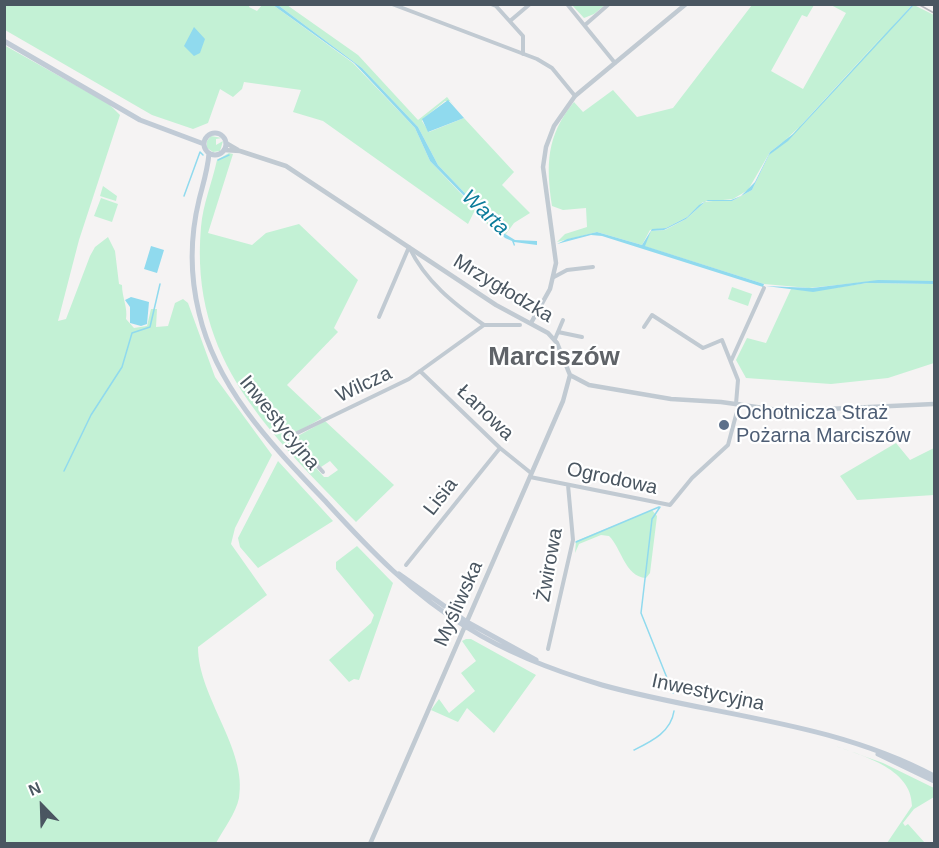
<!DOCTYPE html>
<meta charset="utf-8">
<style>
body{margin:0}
#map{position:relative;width:939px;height:848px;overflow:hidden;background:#f5f3f3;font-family:Arial,sans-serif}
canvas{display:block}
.frame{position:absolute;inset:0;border:6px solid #4a5661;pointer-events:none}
.north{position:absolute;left:12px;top:776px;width:60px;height:60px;-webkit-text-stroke:4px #fff;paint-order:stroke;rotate:337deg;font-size:16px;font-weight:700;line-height:24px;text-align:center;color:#4a5661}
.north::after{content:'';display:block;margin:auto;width:21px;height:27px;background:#4a5661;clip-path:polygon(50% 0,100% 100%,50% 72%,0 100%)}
</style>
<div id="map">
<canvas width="939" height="848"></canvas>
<div class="frame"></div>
<div class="north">N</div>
</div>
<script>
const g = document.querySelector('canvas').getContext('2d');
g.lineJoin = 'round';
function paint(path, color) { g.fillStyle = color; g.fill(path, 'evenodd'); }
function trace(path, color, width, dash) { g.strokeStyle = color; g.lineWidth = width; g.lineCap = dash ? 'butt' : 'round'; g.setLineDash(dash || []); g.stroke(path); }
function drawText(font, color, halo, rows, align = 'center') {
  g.font = font + ' Arial,sans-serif'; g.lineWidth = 4.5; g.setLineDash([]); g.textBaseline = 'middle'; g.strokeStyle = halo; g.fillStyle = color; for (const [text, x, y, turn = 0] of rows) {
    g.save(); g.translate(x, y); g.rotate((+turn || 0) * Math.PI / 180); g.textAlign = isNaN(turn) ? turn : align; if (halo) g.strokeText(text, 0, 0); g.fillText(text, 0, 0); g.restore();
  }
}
paint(new Path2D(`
 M250,4L249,7L257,11L262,5H273L353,63L415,128L430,161L503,238L474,212L468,224L323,121L293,112L301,90L244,82L242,89L233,97L220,89L208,123L193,129L152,115L5,30L4,5Z
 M789,4L814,5L807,17L802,15L771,71L803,89L846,13L831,5H912L892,27L914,5L934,15V281H875L809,288L764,284L644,246L651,231L665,230L686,219L706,201H732L752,190L769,155L808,119L888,30L793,134L770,152L748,190L733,199L703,202L687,217L666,228L650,230L642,245L597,232L557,242L565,234L587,227L586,208L563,210L552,206C546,165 546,136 574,102L583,112L613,90L637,117L673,108L752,5Z
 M278,5H287L358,55L418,120L447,97L456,108L450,101H445L424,118L422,121L429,132L464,118L514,172L502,185L530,213L514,223L506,234L502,232L438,165L418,127L362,68Z
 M572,5H605L594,14L584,18Z
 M4,45L109,104L120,115L79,240L58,321L66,319L90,256L95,247L108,237L115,251L119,284L122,285C122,298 128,307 126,319L134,328L147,326L151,309H157L156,327L168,326L175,303L183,299L188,303L215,377L272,455L235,528L231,544L267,595L198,647C198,697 248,750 239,798C236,813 223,830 216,843H5Z
 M211,136L222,138L216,139V145L223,141L220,151L213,152L207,148V141Z
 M229,153L233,154L208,233L252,245L266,233L299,224L358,280L334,328L338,332L287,385L322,418L285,439L294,443L324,477H328L338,470L330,461L321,467L296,437L325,421L394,485L356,522C271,433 189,361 201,227C203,204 212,183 217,160Z
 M103,186L117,196L116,201L100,196Z
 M101,198L118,204L112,222L94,216Z
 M867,283L934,284V363L888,378L831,384L746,378L736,360L747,338L766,343L791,289L813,291Z
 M732,287L752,294L748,306L728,299Z
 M896,443L910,460L934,448V495L857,500L840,476Z
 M278,461L333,521L258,568L240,547L238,538Z
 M652,510L657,516L650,573L646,578C625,577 621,547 609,536L601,535L579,544L575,553L576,541Z
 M357,546L393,583L359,680L354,679L349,682L329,660L371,623L374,615L336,569V562Z
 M466,639H471L536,675L494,733L467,708L458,722L431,710L439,699L449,713L475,691L461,673L476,661L462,641Z
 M830,744L883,763L934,788V797L914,809L903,823L905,826L908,824L925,843H887L912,806C912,767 859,755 830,744Z`), '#c3f1d5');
paint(new Path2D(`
 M273,5H278L362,68L418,127L438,165L502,232L515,240L537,241V245L514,242L515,245L514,246L512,241L505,238L430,161L415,128L354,63Z
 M912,5H914L788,141L769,155L752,190L732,201H706L686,219L664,230L651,231L645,246L764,284L763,287L602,236L591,235L557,244L567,239L597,232L642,245L652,229L666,228L687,217L699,205L708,200H731L741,196L755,182L770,152L793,134Z
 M194,27L205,39L200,53L194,56L184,46Z
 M448,100L464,118L428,132L422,119Z
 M151,246L164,250L157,273L144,269Z
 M878,280L934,281V284L867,283L813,292L766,286L812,288Z
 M131,297L149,302L147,324L141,326L130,323V307L125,300Z`), '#90daee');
trace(new Path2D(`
 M218,160L229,155
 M184,196L200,152L203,155
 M64,471L91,415L122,367L132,333L150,327L160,284
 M660,507L652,519L641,613L673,693
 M576,542L659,507
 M634,750C652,741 671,732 674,711`), '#90daee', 1.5);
trace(new Path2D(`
 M392,4L537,59L552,68L575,96
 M491,4L496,6L523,36V54
 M567,4L615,63
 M510,21L530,4
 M585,25L609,4
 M554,277L567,270L593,267
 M379,317L409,247C426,282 453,303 484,325
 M644,327L652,315L703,348L722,340L738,380L736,404
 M558,332L582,337
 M555,339L563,320
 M731,361L764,288
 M420,371L500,448L531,473
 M323,472L291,436L409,379L484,325H520
 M530,477L670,505L692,478L728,445L739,404
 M406,565L500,448
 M548,649L573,540L568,485`), '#c1cad2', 4);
trace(new Path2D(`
 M226,143L238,150
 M224,150L240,151L286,166L496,305L548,333L557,343L570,375L589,385L671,399L721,402L785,411L934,404
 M531,323L550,289L556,263L543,167L546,147L554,126L575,96L686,4
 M370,844L563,401L570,375`), '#c1cad2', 4.5);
trace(new Path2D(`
 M4,41L140,120L204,144
 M204 144a11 11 0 1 1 22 0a11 11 0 1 1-22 0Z
 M209,153C208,169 203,184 199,200C190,237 190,276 199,313C217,390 274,447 327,503C370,550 413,595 468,628C509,654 555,671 602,685C713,716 831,721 934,776
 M399,574L467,622L536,660
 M878,754L934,781`), '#c1cbd6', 5);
trace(new Path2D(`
 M918,4L934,13`), '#b5b8bd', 1.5);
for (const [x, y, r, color] of [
 [724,425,6,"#5c6f8a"]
]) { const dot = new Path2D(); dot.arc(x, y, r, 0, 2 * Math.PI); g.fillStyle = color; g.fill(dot); trace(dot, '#fff', 2); }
drawText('20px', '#4a5661', '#fff', [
 ["Mrzygłodzka",503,289,31],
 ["Wilcza",364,385,-25],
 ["Łanowa",485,413,44],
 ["Inwestycyjna",279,423,51],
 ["Ogrodowa",612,479,12],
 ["Lisia",441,497,-52],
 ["Żwirowa",550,565,-80],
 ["Myśliwska",459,604,-66],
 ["Inwestycyjna",708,693,12]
]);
drawText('20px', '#4e5e75', '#fff', [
 ["Ochotnicza Straż",736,413],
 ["Pożarna Marciszów",736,436]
], 'left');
drawText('italic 21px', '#0c7c9b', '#fff', [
 ["Warta",485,213,43]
]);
drawText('bold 26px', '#5f6368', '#fff', [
 ["Marciszów",554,358]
]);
</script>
